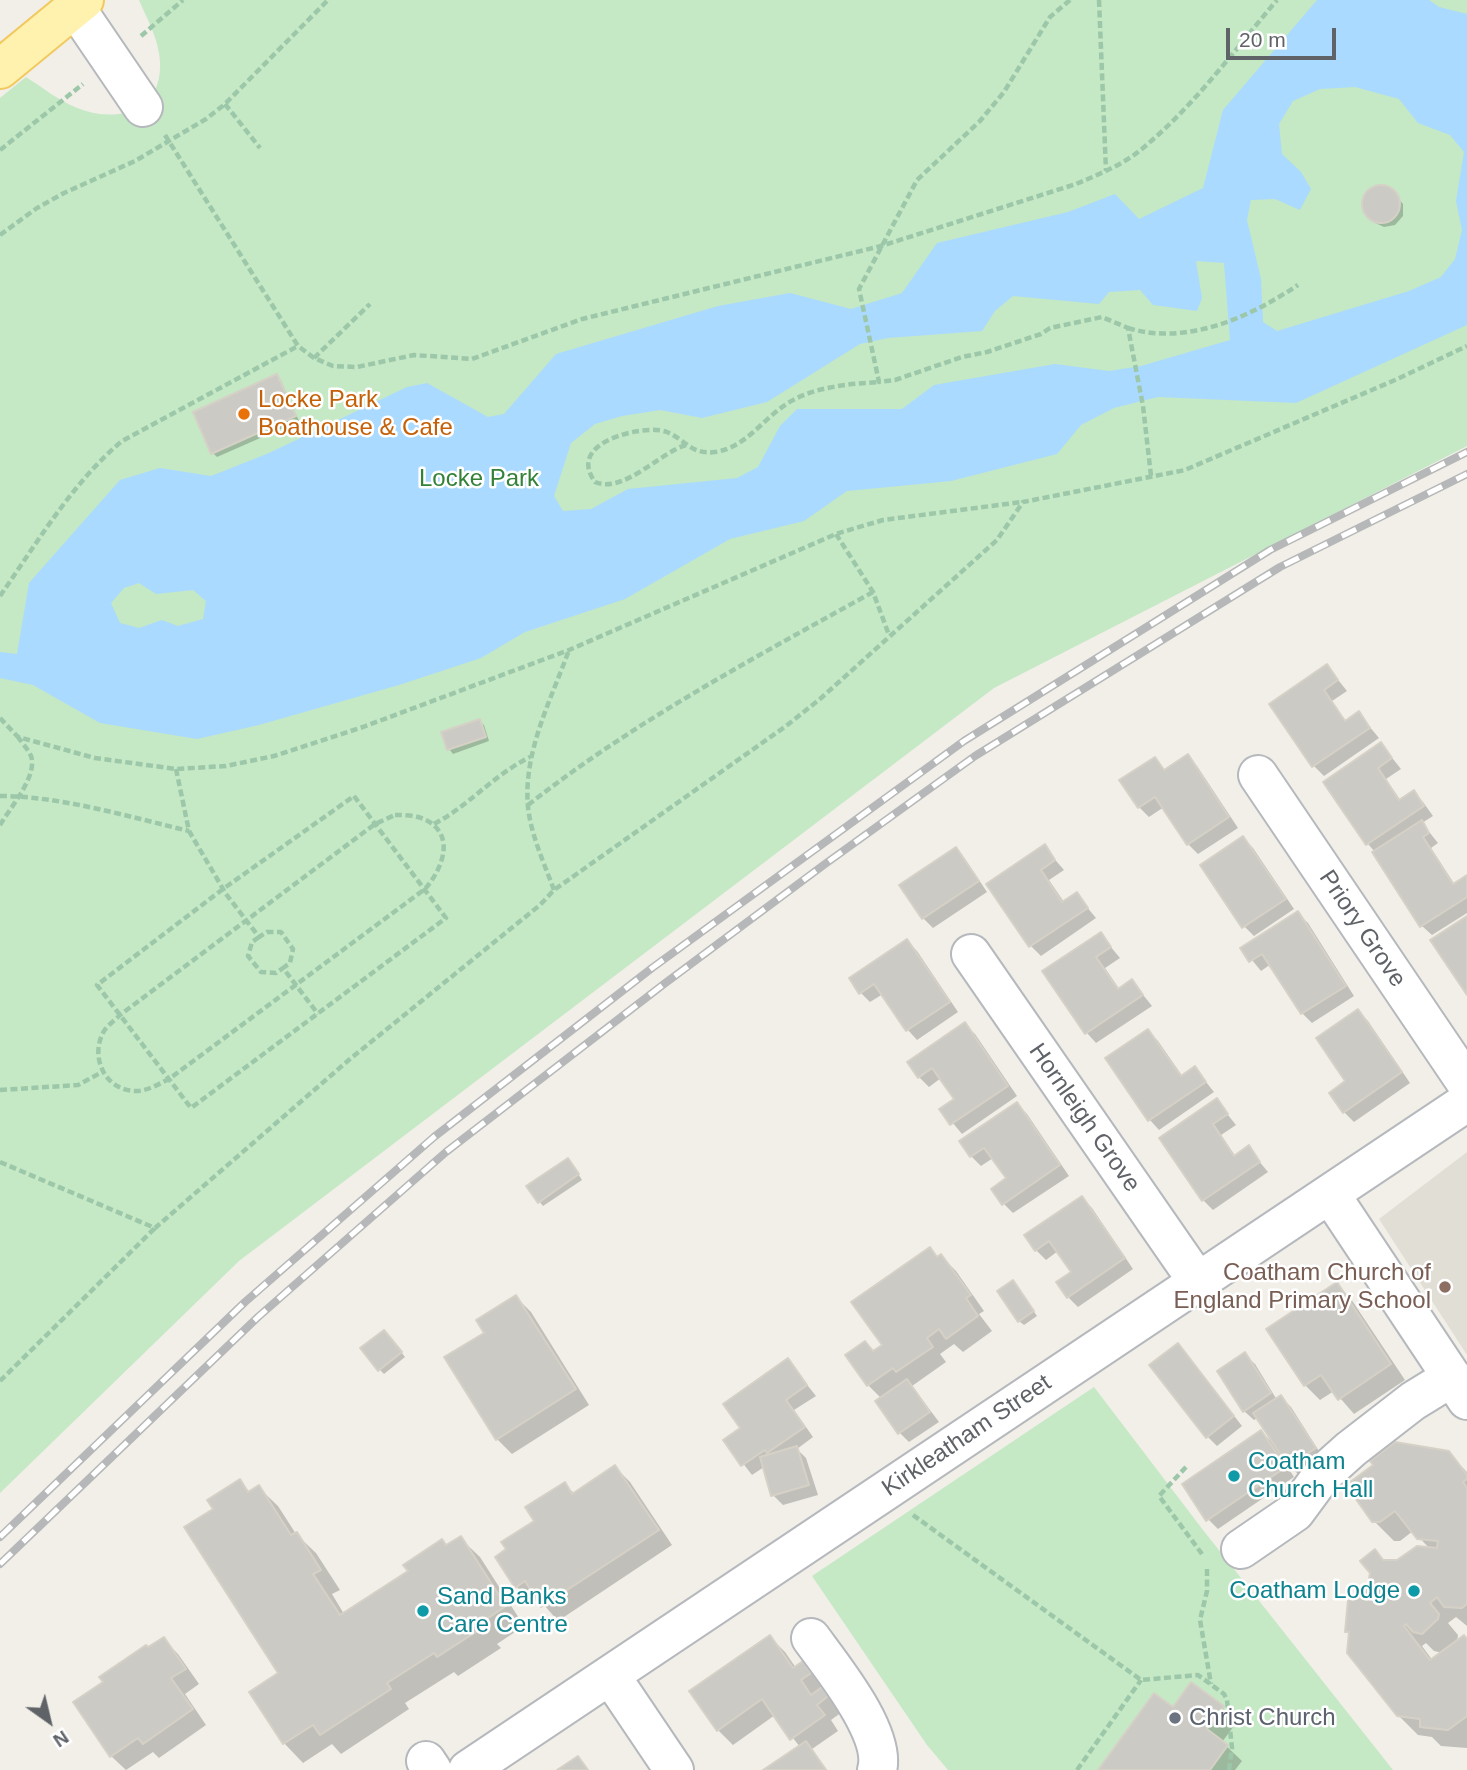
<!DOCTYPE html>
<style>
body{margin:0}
#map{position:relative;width:1467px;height:1770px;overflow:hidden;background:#f1efe8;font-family:Arial,sans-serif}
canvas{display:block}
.north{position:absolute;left:14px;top:1686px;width:70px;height:70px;-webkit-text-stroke:5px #fff;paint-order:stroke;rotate:146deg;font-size:19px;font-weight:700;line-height:28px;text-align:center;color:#5f6368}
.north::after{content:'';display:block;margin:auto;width:24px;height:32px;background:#5f6368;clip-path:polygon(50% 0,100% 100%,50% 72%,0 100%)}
.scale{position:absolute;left:1226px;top:28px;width:110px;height:32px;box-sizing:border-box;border:4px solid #5f6368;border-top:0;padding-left:9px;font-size:21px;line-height:24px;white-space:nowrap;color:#5f6368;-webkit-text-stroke:5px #fff;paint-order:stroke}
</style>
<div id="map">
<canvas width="1467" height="1770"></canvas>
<div class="north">N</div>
<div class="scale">20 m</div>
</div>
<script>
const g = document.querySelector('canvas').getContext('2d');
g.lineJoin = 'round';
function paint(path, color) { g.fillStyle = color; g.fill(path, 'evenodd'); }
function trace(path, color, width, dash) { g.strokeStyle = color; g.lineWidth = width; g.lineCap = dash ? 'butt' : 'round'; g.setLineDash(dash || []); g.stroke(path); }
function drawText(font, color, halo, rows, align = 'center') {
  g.font = font + ' Arial,sans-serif'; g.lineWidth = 5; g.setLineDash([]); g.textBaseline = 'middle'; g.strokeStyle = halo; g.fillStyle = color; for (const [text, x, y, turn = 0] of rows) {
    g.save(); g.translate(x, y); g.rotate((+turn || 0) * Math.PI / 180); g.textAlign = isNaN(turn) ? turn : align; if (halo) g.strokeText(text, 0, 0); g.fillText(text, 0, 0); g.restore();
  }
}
paint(new Path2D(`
 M1467,1152V1355L1379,1219Z`), '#e1ded6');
paint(new Path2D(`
 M139,0H1467V446L994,688L239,1261L0,1493V98L26,77C42,87 59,101 77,108C117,124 163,112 160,61C159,40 147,19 139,0Z
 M1094,1387L1203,1530L1393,1770H948L927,1745L812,1576Z`), '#c5e8c5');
paint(new Path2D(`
 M1317,0H1429L1439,7L1467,14V325L1296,403L1158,397L1114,408L1081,425L1057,454L951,481L847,491L804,521L730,539L625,599L525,632L481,658L399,685L259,725L197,739L100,723L33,685L0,678V652L17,654L29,583L120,480L160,468L211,476L269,453L407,387L427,383L488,417L504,414L556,354L718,306L790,293L851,309L902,293L937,243L1068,212L1115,194L1139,219L1203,188L1223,110ZM1355,87L1399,99L1418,123L1450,135L1464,152L1456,201L1462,230L1455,259L1441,277L1409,291L1277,331L1263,322L1261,279L1247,220L1251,200L1275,199L1300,210L1311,189L1301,172L1282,154L1279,124L1293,101L1320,89ZM1196,261L1224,263L1230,340L1141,366L1109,371L1055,364L934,385L902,409H797L780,426L758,467L737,478L628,489L591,509L563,511L554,496L571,443L595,424L622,416L660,410L702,418L767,402L860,344L888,338L982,331L995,311L1013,296L1099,304L1109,292L1140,290L1153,305L1197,311L1202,298ZM139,583L156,594L193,590L206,601L203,619L178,626L162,620L139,628L120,623L111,603L124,588Z`), '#aadaff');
paint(new Path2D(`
 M1380,186L1391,190L1403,204V216L1395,225L1384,227L1373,222L1363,205L1369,191Z
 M277,376L281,381L299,421L217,457L213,453Z
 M1327,666L1347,691L1332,701L1346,722L1359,714L1379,738L1324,776L1314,766L1272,704Z
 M479,721L484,725L489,741L453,754L449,749Z
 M1381,744L1401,769L1386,779L1401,801L1413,792L1423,802L1433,816L1422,823L1438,843L1431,848L1455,885L1467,877V913L1432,935L1422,926L1375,852L1368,844L1326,783Z
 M1187,756L1197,766L1238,828L1198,854L1188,844L1164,807L1149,817L1139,807L1155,759L1166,771Z
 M1243,838L1253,848L1294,909L1254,936L1244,926Z
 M1044,847L1064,870L1049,880L1064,902L1076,894L1096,918L1041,956L1031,946L989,884Z
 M956,850L965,859L987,892L933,928L923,918Z
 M1298,914L1308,923L1354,996L1312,1023L1302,1013L1271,964L1261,971L1243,949Z
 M1100,934L1120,958L1105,968L1120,990L1132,981L1152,1006L1096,1043L1087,1033L1045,971Z
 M907,941L917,951L958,1012L917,1040L908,1030L883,994L870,1002L861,993Z
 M1358,1011L1368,1021L1410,1083L1354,1122L1344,1112Z
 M965,1025L975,1034L1017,1096L962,1134L942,1110L956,1100L941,1078L929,1087L919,1077Z
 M1148,1031L1158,1041L1183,1077L1195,1068L1214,1092L1159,1130L1150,1120L1108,1058Z
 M1216,1100L1236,1125L1221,1135L1236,1157L1248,1148L1268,1172L1213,1210L1203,1200L1161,1138Z
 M1017,1104L1027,1114L1069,1176L1013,1213L1003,1203L1008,1179L993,1158L981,1166L971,1156Z
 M572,1164L582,1180L543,1206L539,1201Z
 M1082,1198L1092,1208L1133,1269L1078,1307L1068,1297L1073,1273L1058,1251L1046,1260L1036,1250Z
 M930,1249L938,1258L941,1256L956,1271L984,1311L979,1314L992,1331L963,1352L954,1344L940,1354L946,1362L912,1386L939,1422L909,1442L899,1432L882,1399L868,1385L865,1343L875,1352L884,1346Z
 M1337,1284L1351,1299L1405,1380L1354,1414L1334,1391L1320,1400L1305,1385Z
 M1017,1287L1037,1316L1024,1325L1019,1321Z
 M516,1297L531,1312L589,1405L512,1454L497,1439L486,1333Z
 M389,1336L405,1357L384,1374L380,1370Z
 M1187,1355L1242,1426L1217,1446L1207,1436Z
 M1245,1355L1255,1364L1277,1400L1281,1397L1291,1407L1324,1459L1299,1475L1286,1462L1285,1463L1294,1477L1218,1529L1208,1519L1261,1432L1277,1446L1258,1418L1254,1420L1244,1411Z
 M788,1361L816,1396L794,1410L813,1437L797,1449L806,1458L818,1495L783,1505L773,1495L764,1467L752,1475L725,1440L742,1428Z
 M1448,1453L1467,1472V1626L1456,1617L1448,1623L1458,1635L1457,1642L1467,1641V1748L1441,1746L1432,1737L1418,1735L1398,1715L1347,1631L1370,1586L1375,1551L1386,1562H1398L1430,1549L1413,1531L1400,1541H1394L1374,1521ZM1426,1643L1434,1651L1443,1653L1433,1661L1422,1646Z
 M615,1467L630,1482L672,1545L558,1621L537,1597L531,1601L516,1586L536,1521L564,1484L575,1494Z
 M239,1481L250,1492L258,1487L278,1506L296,1534L316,1553L340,1590L332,1594L344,1614L460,1538L480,1557L524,1626L497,1644L501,1648L458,1676L454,1672L405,1703L409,1709L341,1754L332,1744L303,1763L284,1743L281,1673L215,1510Z
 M770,1637L785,1652L796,1668L803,1663L818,1678L825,1688L822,1690L842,1712L831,1720L838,1731L812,1749L827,1770H766L800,1747L775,1715L733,1745L718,1730Z
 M163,1639L178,1654L199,1684L185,1694L206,1725L159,1758L153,1752L126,1770L111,1756Z
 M1222,1707L1237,1722L1222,1742L1242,1761L1235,1770H1100L1174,1710Z`), '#0003');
const building = new Path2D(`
 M1362 204a19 19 0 1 1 38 0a19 19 0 1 1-38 0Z
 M277,374L296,416L211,454L193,412Z
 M1327,664L1338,680L1324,690L1345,721L1359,711L1370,728L1312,767L1269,704Z
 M480,719L486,737L447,750L441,732Z
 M1381,742L1392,758L1378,768L1399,800L1414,790L1424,806L1366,845L1323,782Z
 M1188,754L1229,817L1187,845L1155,797L1138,808L1119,780L1155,757L1164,770Z
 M1422,820L1429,833L1423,837L1453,884L1467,875V897L1420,927L1372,852Z
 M1243,836L1286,899L1242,928L1200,865Z
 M1045,844L1055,860L1041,870L1062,902L1077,892L1088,908L1029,947L986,884Z
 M956,847L979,881L922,919L899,885Z
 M1298,911L1346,986L1301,1014L1262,954L1249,962L1240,948Z
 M1467,916V995L1430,940Z
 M1101,932L1111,947L1096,957L1118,989L1132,979L1143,995L1085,1034L1042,971Z
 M907,939L950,1002L906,1031L874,984L859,994L849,978Z
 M1358,1009L1402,1072L1343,1113L1329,1093L1345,1081L1316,1038Z
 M965,1022L1008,1086L950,1125L939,1109L954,1099L932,1068L918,1078L907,1062Z
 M1148,1029L1181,1076L1195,1066L1206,1082L1148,1121L1105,1058Z
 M1217,1098L1228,1114L1213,1124L1234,1156L1249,1145L1260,1162L1202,1201L1159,1138Z
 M1017,1102L1060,1165L1002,1205L991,1189L1006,1178L984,1148L970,1157L959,1141Z
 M568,1158L579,1174L538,1203L526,1186Z
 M1082,1196L1125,1258L1067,1298L1056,1282L1071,1272L1049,1241L1035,1251L1024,1235Z
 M930,1247L937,1257L941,1254L971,1295L966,1298L978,1316L946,1339L939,1329L927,1338L933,1347L896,1372L893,1368L867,1386L845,1355L865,1341L873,1351L882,1345L851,1302Z
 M1013,1280L1034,1311L1018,1322L997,1291Z
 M1337,1282L1391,1364L1338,1400L1321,1375L1304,1386L1266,1329Z
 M516,1295L576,1389L496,1440L444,1357L484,1333L476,1320Z
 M384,1330L402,1352L378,1371L360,1348Z
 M1178,1343L1234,1416L1206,1438L1149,1365Z
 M1245,1352L1271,1393L1243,1412L1217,1371Z
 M788,1358L807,1385L786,1400L805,1427L767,1453L765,1450L741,1466L723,1440L740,1428L723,1404Z
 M907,1379L930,1412L898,1434L875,1401Z
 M1281,1395L1316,1448L1288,1466L1253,1413Z
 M1261,1430L1286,1467L1206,1521L1182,1484Z
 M1395,1442L1449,1451L1467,1475V1479L1463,1482L1467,1488V1604L1462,1608L1444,1607L1437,1597L1430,1603L1439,1614L1438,1619L1422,1634L1413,1632L1406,1624L1404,1626L1430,1660L1464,1635L1467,1639V1716L1448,1730L1420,1727V1719L1397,1716L1347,1653L1349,1632H1345L1348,1600L1368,1585L1370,1573L1360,1561L1375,1549L1383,1560H1397L1417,1546L1437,1548L1438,1541L1417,1539L1395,1511L1380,1522H1372L1346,1485L1373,1465L1370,1461Z
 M797,1446L809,1485L771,1496L760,1457Z
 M615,1465L659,1530L541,1607L525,1581L515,1588L495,1557L506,1549L501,1542L534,1521L525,1507L565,1482L572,1494Z
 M240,1479L248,1492L259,1485L291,1535L297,1532L321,1570L313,1574L340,1615L408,1571L403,1565L442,1539L446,1545L461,1536L506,1606L479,1624L482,1628L437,1657L434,1653L387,1683L391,1689L320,1735L313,1725L283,1744L249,1692L278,1673L184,1527L213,1509L207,1500Z
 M770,1635L793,1668L803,1661L811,1673L801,1680L811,1695L822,1687L828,1696L817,1705L825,1715L790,1740L762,1699L717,1731L689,1691Z
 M164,1637L186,1669L171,1678L193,1709L143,1744L138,1738L110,1757L73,1702L103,1682L99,1677L146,1645L148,1647Z
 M1191,1682L1224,1706L1207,1729L1228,1745L1210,1770H1098L1154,1693L1173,1707Z
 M806,1741L826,1770H763Z
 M578,1756L588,1770H557Z`);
paint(building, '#cccac5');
trace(building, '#d6d1c6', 2);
const minor = new Path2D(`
 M75,7L143,107
 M1258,775L1467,1084
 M971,954L1198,1282
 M1330,1194L1467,1400
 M1241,1549L1295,1512L1323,1474L1351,1449L1413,1401L1452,1377
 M811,1638C832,1667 887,1734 877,1770
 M610,1675L674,1770
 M426,1761L432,1770
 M468,1770L1467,1102`);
const major = new Path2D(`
 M0,69L84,0`);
trace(minor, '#b5b8bc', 42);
trace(major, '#f2c960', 42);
trace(new Path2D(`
 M1070,0L1050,17L1004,92L980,121L917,180L859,289L879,382L895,380L962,357L987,352L1041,334L1050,328L1102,317L1128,328L1143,406L1151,476
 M1099,0L1106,171
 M141,36L183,0
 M225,104L260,148
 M165,135L298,346L314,358L333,366L357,367L414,355L472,359L582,319L881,246L1076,184C1097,175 1120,166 1138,152C1192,109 1233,52 1277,0
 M0,150L83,84
 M0,235L37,208L64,193L135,161L206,119L225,104L328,0
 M1128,328C1187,346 1250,317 1298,285
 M314,358L370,304
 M686,445C659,453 624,494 595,482C589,474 585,463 592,453C603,436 648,425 667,432C686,440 691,455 715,452C749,447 765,414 795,399C821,386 850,384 879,382
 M836,534L873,592L889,635
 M0,596C37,543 72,483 122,441L298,346
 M0,718L18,737L95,758L176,769L226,766L274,756L363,727L569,650L836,534L883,520L1022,502
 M176,769L189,831L226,894L259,937L267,932H281L293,949L290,963L283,968L318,1014
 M0,796C60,796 130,817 189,831
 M354,796L446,918L191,1108L97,985L223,889Z
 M528,805C635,721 754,658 873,592
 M395,815C402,815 411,815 418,817C457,829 445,866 425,889L169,1079C159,1084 149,1090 138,1091C105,1092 89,1057 104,1031C108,1025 115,1020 120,1015L375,824Z
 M434,824C470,805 492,776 530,757
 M0,825C10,808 38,776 31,756C28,749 22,743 18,737
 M554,890C544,863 531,835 528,807C523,752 551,700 569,650
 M259,937L252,942L248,956L261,972L276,973L283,968
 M0,1090L78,1085L102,1072
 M0,1162L155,1228L350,1059L540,905L554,890L786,726L820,699L997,540L1023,502L1185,470L1395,380L1467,346
 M0,1381L155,1228
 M1186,1467L1159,1496L1202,1554
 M913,1515L1141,1680L1198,1675L1224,1694L1227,1700L1232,1748L1229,1770
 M1207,1569V1591L1200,1620L1211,1684
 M1077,1770L1141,1680`), '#9cc7a9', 4.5, [7, 3.5]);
trace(minor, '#fff', 38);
trace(major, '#fff2af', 38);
const rail = new Path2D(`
 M0,1537L245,1302L434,1137L652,968L964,741L1270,550L1467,452
 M0,1564L258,1317L446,1152L664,984L825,864L975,756L1280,567L1467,474`);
trace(rail, '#b6b7b8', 8);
trace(rail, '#fff', 5, [16]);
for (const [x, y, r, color] of [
 [244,414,7,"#e8710a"],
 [1445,1287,7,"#8d6e63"],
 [1234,1476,7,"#0f9aa8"],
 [1414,1591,7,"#0f9aa8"],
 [423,1611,7,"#0f9aa8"],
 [1175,1718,7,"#6b7280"]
]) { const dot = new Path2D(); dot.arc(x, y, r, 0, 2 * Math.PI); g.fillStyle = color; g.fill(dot); trace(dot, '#fff', 2.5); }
drawText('24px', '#c56008', '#fff', [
 ["Locke Park",258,400],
 ["Boathouse & Cafe",258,428]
], 'left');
drawText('24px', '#348238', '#fff', [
 ["Locke Park",479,479]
]);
drawText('24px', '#5f6368', '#fff', [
 ["Priory Grove",1362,929,56],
 ["Hornleigh Grove",1084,1118,55],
 ["Kirkleatham Street",967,1436,-34]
]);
drawText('24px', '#785e54', '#fff', [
 ["Coatham Church of",1431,1273],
 ["England Primary School",1431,1301]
], 'right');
drawText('24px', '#0d838f', '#fff', [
 ["Coatham",1248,1462],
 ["Church Hall",1248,1490],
 ["Coatham Lodge",1400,1591,"right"],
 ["Sand Banks",437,1597],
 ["Care Centre",437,1625]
], 'left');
drawText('24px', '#5b616d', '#fff', [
 ["Christ Church",1189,1718]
], 'left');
</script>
